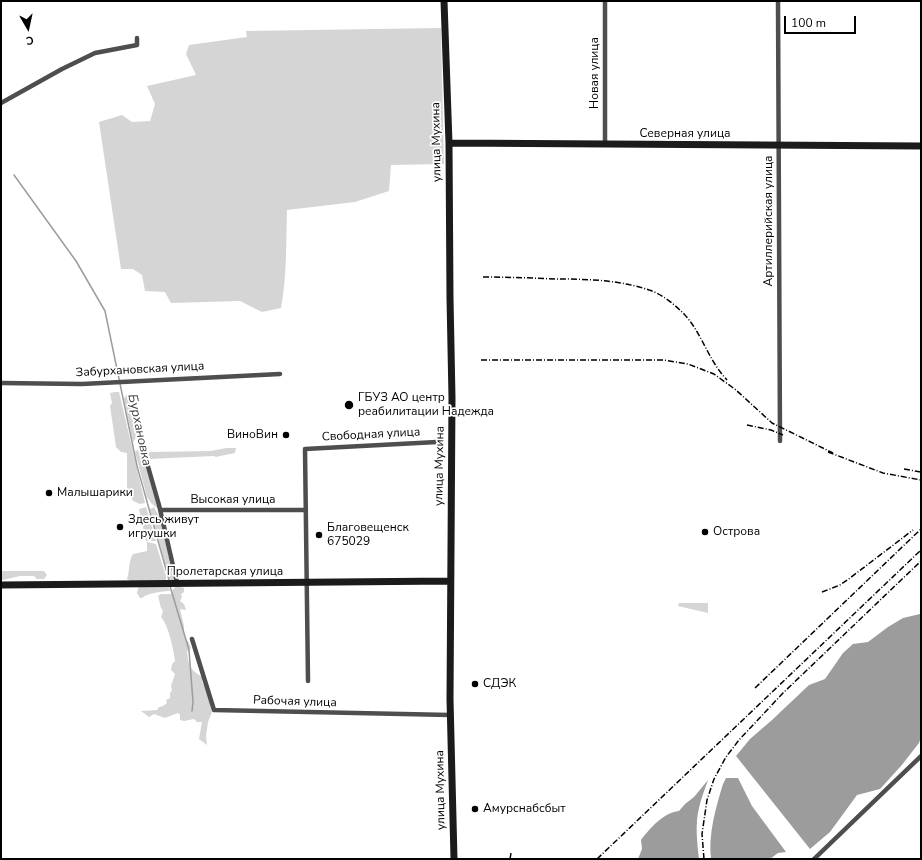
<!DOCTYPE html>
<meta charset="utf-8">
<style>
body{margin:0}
#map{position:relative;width:922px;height:860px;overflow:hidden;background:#fff;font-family:"Nunito Sans",sans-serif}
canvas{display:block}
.frame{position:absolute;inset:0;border:2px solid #000;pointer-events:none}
.north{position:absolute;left:8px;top:8px;width:40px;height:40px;-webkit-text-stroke:3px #fff;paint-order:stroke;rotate:171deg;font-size:11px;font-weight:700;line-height:16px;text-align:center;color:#000}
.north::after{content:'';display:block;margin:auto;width:14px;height:18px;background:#000;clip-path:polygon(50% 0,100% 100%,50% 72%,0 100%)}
.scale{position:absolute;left:784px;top:16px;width:72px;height:18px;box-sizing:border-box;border:2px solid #000;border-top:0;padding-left:5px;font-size:12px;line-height:14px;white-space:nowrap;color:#000;-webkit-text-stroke:3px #fff;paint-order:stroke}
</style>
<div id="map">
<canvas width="922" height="860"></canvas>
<div class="frame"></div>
<div class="north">С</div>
<div class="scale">100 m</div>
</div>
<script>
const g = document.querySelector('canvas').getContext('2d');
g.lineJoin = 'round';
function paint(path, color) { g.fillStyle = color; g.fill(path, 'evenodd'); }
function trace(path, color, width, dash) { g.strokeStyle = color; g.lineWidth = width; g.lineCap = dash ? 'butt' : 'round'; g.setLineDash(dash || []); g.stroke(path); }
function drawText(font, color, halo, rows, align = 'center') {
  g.font = font + ' "Nunito Sans",sans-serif'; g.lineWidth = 3.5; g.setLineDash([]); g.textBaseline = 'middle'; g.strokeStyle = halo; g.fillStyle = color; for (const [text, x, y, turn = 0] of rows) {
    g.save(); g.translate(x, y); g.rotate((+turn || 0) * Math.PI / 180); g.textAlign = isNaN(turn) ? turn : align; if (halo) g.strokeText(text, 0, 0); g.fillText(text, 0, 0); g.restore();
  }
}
paint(new Path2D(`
 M441,28L444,164L391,165L389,191L355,202L287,210C286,243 287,275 281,308L262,312L240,301L171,303L165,292L145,291L142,275L133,269H121L99,122L122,115L132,122L150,121L155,104L147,86L196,75L186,54L189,45L247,37L246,31Z
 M115,392H119L145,503L140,504L133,501L127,489V453L121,452L116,447L110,406L112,403L110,393Z
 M126,395H133L135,398C134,405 134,411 135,418C136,427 140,435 133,442L124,399Z
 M226,448H236L235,453L220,456L216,457L214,456L149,459L147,454L150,452L211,451Z
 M137,450L146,458L159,504L157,508L151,503L147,497L135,452Z
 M146,507L156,541H146L139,509Z
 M154,507L161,520L174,582H170L150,509Z
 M147,542L156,544L166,576V581L132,582L127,579C130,571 128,561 133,554L147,551Z
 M1,571H44L47,575L44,579H37L34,576H20L3,580H1Z
 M139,585L166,586L169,587L170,591C162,591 148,593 142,598H140L137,593Z
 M178,586L184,588V592L181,594L182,597L180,601L184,604L186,610L180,609L184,626V636L189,643L191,648L187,652C189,667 190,669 202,677V682C205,687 209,696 210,702C211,706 210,708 212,712L208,722L206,736L207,745L199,739L202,722H197L194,719L184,721L180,720V715L178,713L165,718L154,714L149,717L141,711L157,710L159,707L163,706L167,703L166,700L170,698V693L172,690L171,686L175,674L171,670L172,664L175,661C174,651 168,624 161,617L163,611C159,605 160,602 158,596L161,594H171L174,588Z
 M679,603H708V613L678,606Z`), '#d5d5d5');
paint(new Path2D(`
 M920,614L921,737L919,743L901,766L880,789L857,795L830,832L810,849L736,756L750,739L772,720L809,685L825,679L843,653L853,644L868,642L888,627L903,618Z
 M726,778H738L752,806L786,852L778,853L770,859H711C708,834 716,807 723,784Z
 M708,780C705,789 701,798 699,808C695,824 697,842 699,859H638L642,849L641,840C651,827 663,813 679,811L685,804L694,797Z`), '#9c9c9c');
trace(new Path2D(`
 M14,175L76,261L105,311L137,466L169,580
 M170,586L189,650L193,702L192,711`), '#9c9c9c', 1.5);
trace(new Path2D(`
 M778,1L780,441
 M1,103L62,69L95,53L137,45V38
 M605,144V1
 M1,383L82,384L280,374
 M141,442L159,505L177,583
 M160,510H306
 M192,639L214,710L450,715
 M308,681L305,449L437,442
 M814,859L921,756`), '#4e4e4e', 4.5);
trace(new Path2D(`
 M444,1L449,143L450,298L452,398L450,699L454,859
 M449,143L921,146
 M1,585L450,581`), '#1b1b1b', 7);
trace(new Path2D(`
 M483,277C508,277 532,278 556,279C587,279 620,280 649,290C662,294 674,304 684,314C702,333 708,360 727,380
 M481,360H664L688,364L714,374L736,390L772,423L833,453
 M747,425L771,430L783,435
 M828,452L883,473L921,480
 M904,469L921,472
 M822,592L840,585L850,578L913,530
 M755,688L921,529
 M510,859L511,853
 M597,859L921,550
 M704,859L702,834L707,800L714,779L726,757L739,740L783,693L921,561`), '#000', 1.5, [6, 2, 1, 2]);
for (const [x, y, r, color] of [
 [349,405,5,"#000"],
 [286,435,4,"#000"],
 [49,493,4,"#000"],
 [120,527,4,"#000"],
 [705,532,4,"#000"],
 [319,535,4,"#000"],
 [475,684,4,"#000"],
 [475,809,4,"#000"]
]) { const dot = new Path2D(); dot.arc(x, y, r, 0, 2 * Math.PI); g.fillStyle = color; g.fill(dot); trace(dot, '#fff', 1.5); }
drawText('12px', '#000', '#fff', [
 ["Новая улица",595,73,-90],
 ["Северная улица",685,134],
 ["улица Мухина",437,142,-91],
 ["Артиллерийская улица",769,221,-90],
 ["Забурхановская улица",140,370,-3],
 ["Свободная улица",371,435,-3],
 ["улица Мухина",440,466,-89],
 ["Высокая улица",233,500],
 ["Пролетарская улица",225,572],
 ["Рабочая улица",295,702,2],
 ["улица Мухина",441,790,-91]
]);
drawText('12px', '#000', '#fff', [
 ["ГБУЗ АО центр",358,398],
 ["реабилитации Надежда",358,412],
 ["ВиноВин",278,435,"right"],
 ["Малышарики",57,493],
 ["Здесь живут",128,520],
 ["игрушки",128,534],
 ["Благовещенск",327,528],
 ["675029",327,542],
 ["Острова",713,532],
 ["СДЭК",483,684],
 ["Амурснабсбыт",483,809]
], 'left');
drawText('italic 13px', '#3d3d3d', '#fff', [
 ["Бурхановка",139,430,78]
]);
</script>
